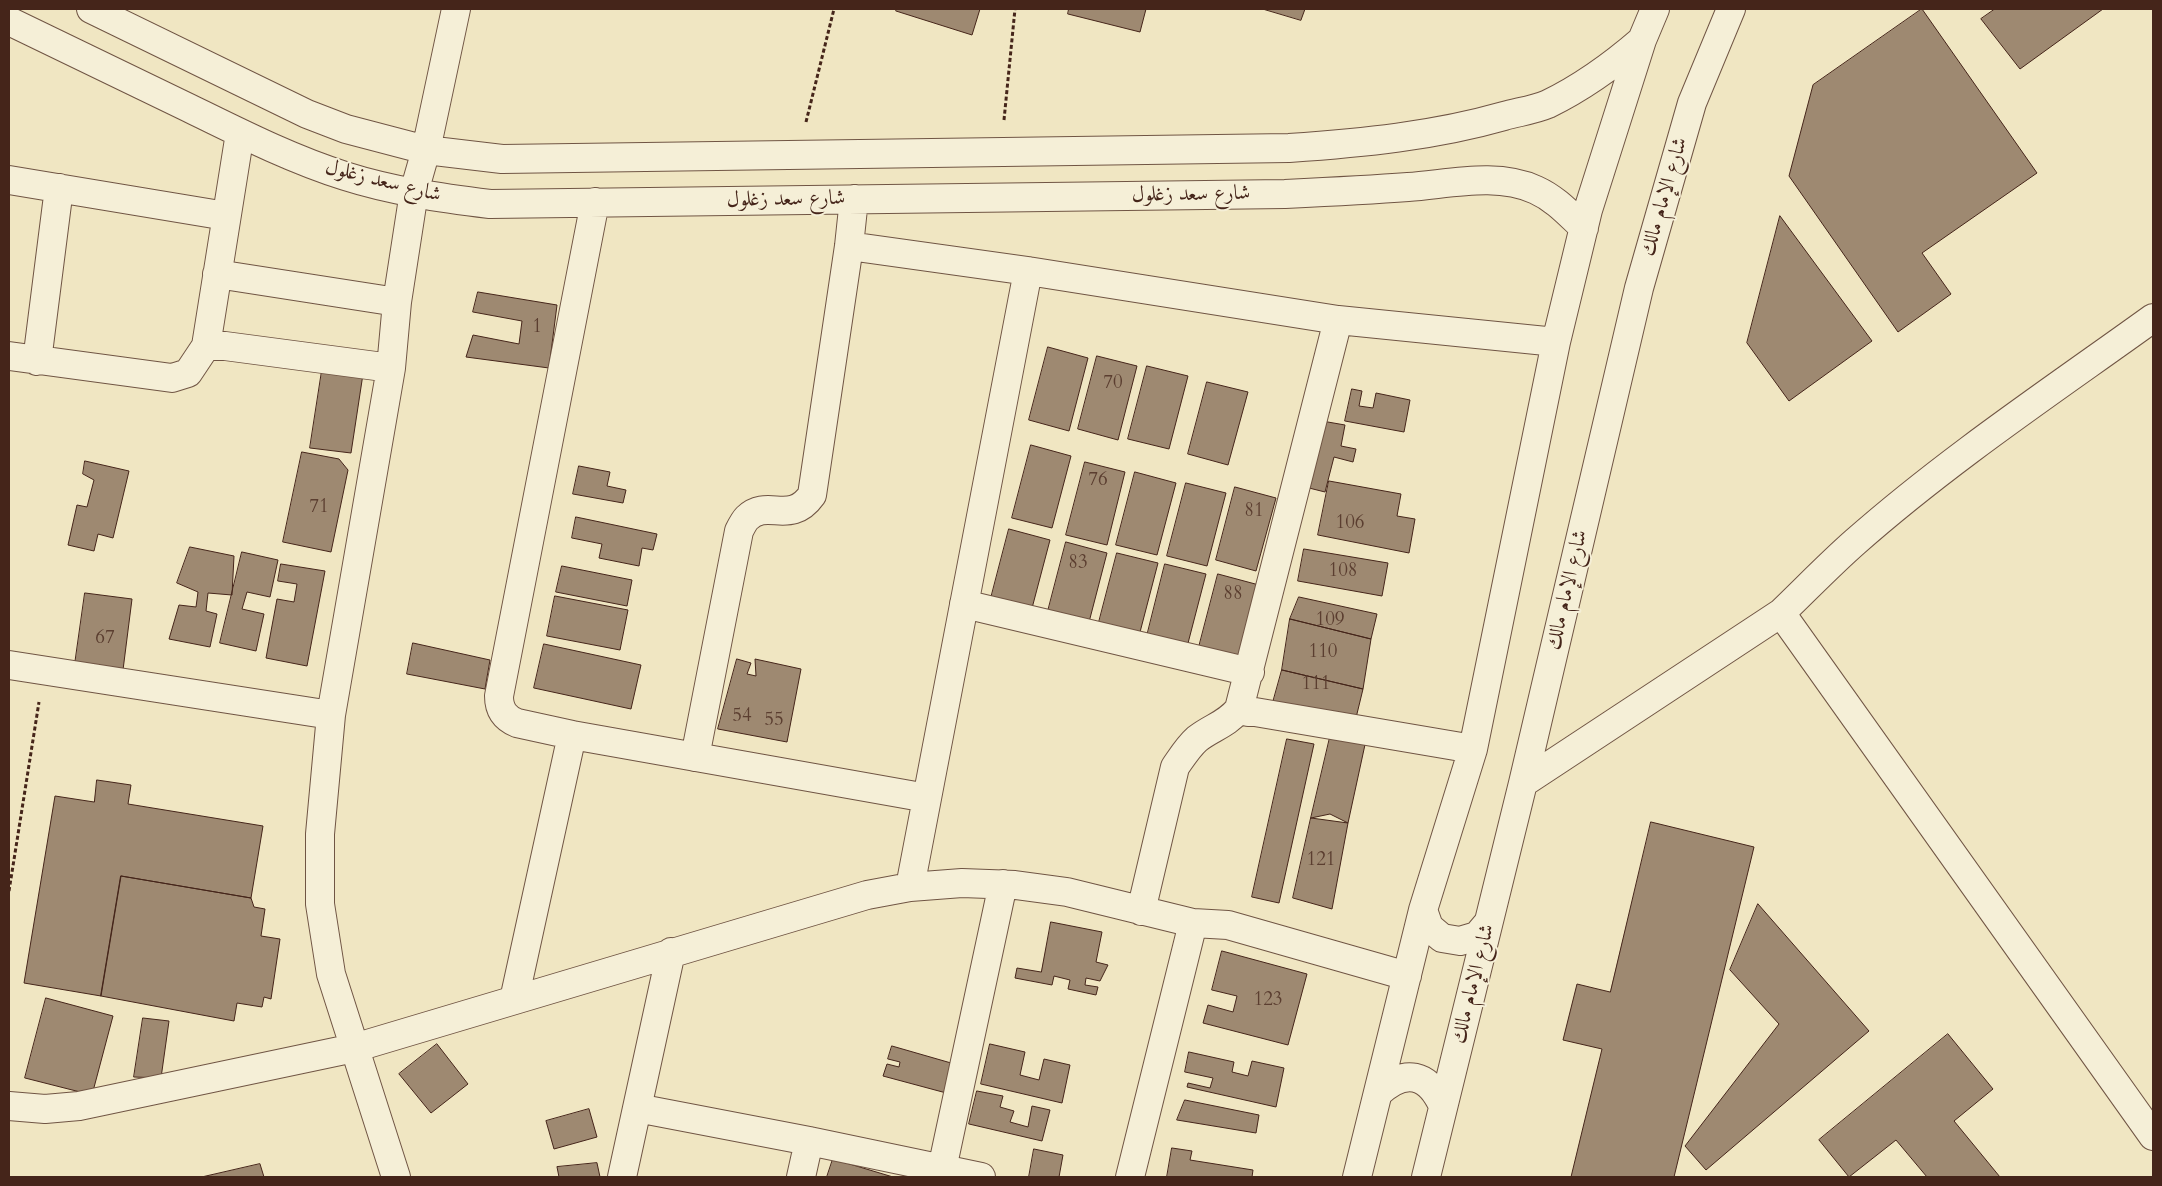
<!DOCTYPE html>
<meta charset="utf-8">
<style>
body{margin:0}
#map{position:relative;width:2162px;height:1186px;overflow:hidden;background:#f0e6c2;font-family:Cardo,serif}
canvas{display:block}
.frame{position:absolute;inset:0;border:10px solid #45251a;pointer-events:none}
</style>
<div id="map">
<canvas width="2162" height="1186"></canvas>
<div class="frame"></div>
</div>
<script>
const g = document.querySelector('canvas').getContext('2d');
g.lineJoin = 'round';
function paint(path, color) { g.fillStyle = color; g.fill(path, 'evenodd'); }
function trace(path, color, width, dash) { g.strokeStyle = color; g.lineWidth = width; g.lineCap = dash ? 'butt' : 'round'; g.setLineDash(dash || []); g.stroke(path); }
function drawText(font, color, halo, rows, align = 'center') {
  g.font = font + ' Cardo,Amiri,serif'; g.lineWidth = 4; g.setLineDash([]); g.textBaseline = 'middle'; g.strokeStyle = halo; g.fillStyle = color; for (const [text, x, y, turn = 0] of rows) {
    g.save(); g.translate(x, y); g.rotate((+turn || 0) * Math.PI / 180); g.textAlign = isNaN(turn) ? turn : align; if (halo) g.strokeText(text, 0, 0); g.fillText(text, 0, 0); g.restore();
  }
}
const building = new Path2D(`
 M897,9H980L972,35L896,11Z
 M1069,9H1146L1140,32L1068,14Z
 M1263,9H1305L1301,20Z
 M1922,9L2037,173L1922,253L1951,294L1898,332L1789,176L1813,85Z
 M1995,9H2103L2020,69L1981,19Z
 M1780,216L1872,341L1789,401L1747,343Z
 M478,292L557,305L549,368L466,357L473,335L519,344L522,321L473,312Z
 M1048,347L1088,358L1069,431L1029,420Z
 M1097,356L1137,366L1118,440L1078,429Z
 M323,364L363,374L351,453L310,448Z
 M1147,366L1188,376L1169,449L1128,439Z
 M1207,382L1248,392L1228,465L1188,454Z
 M1352,389L1362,391L1359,406L1373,408L1376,393L1410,400L1404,432L1345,421Z
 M1322,421L1345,425L1341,446L1356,449L1353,462L1334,457L1325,492L1301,486Z
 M1031,445L1071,456L1052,528L1012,518Z
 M302,452L339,459L348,470L331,552L283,542Z
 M85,461L129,471L113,538L98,534L94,551L68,545L77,505L87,507L94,480L83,474Z
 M1085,462L1125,472L1107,545L1066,535Z
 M579,466L610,472L607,486L626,490L623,503L573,494Z
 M1135,472L1176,483L1157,555L1116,545Z
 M1329,481L1401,494L1397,516L1415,519L1409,553L1318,535Z
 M1186,483L1226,493L1207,566L1167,556Z
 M1235,487L1276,498L1256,571L1216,560Z
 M576,517L657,534L653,550L642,548L639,566L599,558L602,544L572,538Z
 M1009,529L1050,540L1031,612L990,602Z
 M1066,542L1107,553L1088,626L1047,615Z
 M190,547L234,556L232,595L208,593L206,611L217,614L210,647L169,639L179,605L196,607L198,592L177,583Z
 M1304,549L1388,563L1382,596L1298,581Z
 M242,552L278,560L270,597L247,592L242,609L264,614L256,651L220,643Z
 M1117,553L1158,563L1139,636L1098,626Z
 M281,564L325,571L307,666L266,658L277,599L294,602L297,584L278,581Z
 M1165,564L1206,574L1187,647L1147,636Z
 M562,566L632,580L627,606L556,592Z
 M1218,574L1259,585L1240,657L1199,647Z
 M85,593L132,599L123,670L75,664Z
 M555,596L628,610L620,650L547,636Z
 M1299,597L1377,614L1371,639L1290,619Z
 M1290,619L1371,639L1363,689L1282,670Z
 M413,643L490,660L485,689L407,674Z
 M544,644L641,665L631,709L534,688Z
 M737,659L751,663L747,674L756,676L755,659L801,669L787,742L718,729Z
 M1282,670L1363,689L1355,722L1272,706Z
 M1331,733L1366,740L1348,823L1330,814L1311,818Z
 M1287,739L1314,744L1279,903L1252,897Z
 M97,780L131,785L128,804L263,826L251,898L121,876L101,996L24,983L55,796L94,802Z
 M1311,818L1348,823L1332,909L1293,898Z
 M1651,822L1754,847L1674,1177H1571L1602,1049L1563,1040L1577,984L1610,992Z
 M121,876L251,898L254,907L265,909L261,936L280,939L271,999L264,997L262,1007L237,1003L234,1021L101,996Z
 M1758,904L1869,1031L1706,1170L1685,1146L1779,1024L1730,970Z
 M1051,922L1102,932L1096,962L1108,965L1100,981L1086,978L1085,985L1098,987L1096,995L1068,989L1070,980L1054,976L1052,985L1015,978L1017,968L1041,972Z
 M1222,951L1307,974L1288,1045L1203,1023L1208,1005L1233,1012L1237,996L1212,990Z
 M46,998L113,1016L92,1095L25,1078Z
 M143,1018L169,1021L161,1078L134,1077Z
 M1948,1034L1993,1089L1954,1121L2000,1177H1927L1896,1140L1849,1177L1819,1140Z
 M437,1044L468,1084L431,1113L399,1074Z
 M990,1044L1025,1052L1020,1075L1039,1080L1044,1059L1070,1065L1062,1103L981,1084Z
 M892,1046L958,1065L950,1094L883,1076L887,1064L899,1067L900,1062L888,1059Z
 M1189,1052L1234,1062L1232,1072L1248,1076L1252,1061L1284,1068L1276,1107L1187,1087L1188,1083L1210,1088L1213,1078L1185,1072Z
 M977,1091L1003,1096L1000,1107L1014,1111L1010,1122L1028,1127L1032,1106L1050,1110L1042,1141L969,1124Z
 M1185,1100L1259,1115L1256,1133L1177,1120Z
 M589,1109L597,1137L554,1149L546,1121Z
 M1172,1148L1192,1151L1190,1160L1253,1170L1252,1177H1167Z
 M1034,1149L1063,1155L1059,1177H1029Z
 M833,1159L893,1177H827Z
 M597,1163L600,1177H559L557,1167Z
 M260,1164L264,1177H202Z`);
paint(building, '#9e8971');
trace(building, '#45251a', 1);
const minor = new Path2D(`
 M91,9L307,114L346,129L426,150L502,159L1289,148C1362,143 1434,136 1504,116C1518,112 1534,110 1548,104C1583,87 1612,66 1642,40
 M9,21C69,50 129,79 189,108C240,133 291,159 345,176C392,191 441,198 490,204L1285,194C1326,192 1367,190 1408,187C1450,184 1497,172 1536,190C1556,199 1569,214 1584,228
 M9,180L226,216
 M595,202L499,696C499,710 505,718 517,723L572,735L927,798
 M849,246L1028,271L1338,320L1556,342
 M217,274L397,302
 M2153,318C2053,390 1948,460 1855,542C1830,564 1806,589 1781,613L2153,1136
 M206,346L240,133
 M9,356L172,378L188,373L206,346H225L391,368
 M37,361L59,188
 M964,604L1250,672
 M9,665L331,715
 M1239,709L1248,712H1255L1473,749
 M695,757L739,531C741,527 744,521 747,518C768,498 790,526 812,495L849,246L854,199
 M1523,783L1781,613
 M910,887L1028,271
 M1423,910L1429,927L1442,938L1460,941L1477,936L1488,923
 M1141,911L1175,767C1182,757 1188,747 1197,739C1212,727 1226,725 1239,709L1338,320
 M514,1000L572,735
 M1378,1093C1405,1068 1428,1073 1443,1106
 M9,1106L45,1109L79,1106L354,1048L867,895L910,887L962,883L1015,885L1067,892L1193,923L1228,925L1407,976
 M637,1108L809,1141L981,1177
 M942,1169L1003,884
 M396,1177L331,974L320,904V834L331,715L391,368L397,302L414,192L426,150L456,9
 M622,1177L671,952
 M801,1177L809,1141
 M1130,1177L1193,923
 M1357,1177L1423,910L1473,749L1556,342L1588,210L1642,40L1655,9
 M1426,1177L1523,783L1639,288L1692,103L1731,9`);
trace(minor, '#705544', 30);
trace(new Path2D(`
 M1004,120L1015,9
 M806,122L834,9
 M9,891L39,702`), '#45251a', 3, [4, 2.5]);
trace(minor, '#f5efd7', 28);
drawText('19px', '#5b3e30', null, [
 ["1",537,328],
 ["70",1113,384],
 ["76",1098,481],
 ["71",319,508],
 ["81",1254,512],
 ["106",1350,524],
 ["83",1078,564],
 ["108",1343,572],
 ["88",1233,595],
 ["109",1330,621],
 ["67",105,639],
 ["110",1323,653],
 ["111",1316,685],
 ["54",742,717],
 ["55",774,721],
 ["121",1321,861],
 ["123",1268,1001]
]);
drawText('21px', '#45251a', '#f5efd7', [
 ["شارع سعد زغلول",383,182,14],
 ["شارع سعد زغلول",1191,195,-1],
 ["شارع الإمام مالك",1665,197,-74],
 ["شارع سعد زغلول",786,200,-1],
 ["شارع الإمام مالك",1568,590,-77],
 ["شارع الإمام مالك",1474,984,-76]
]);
</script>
